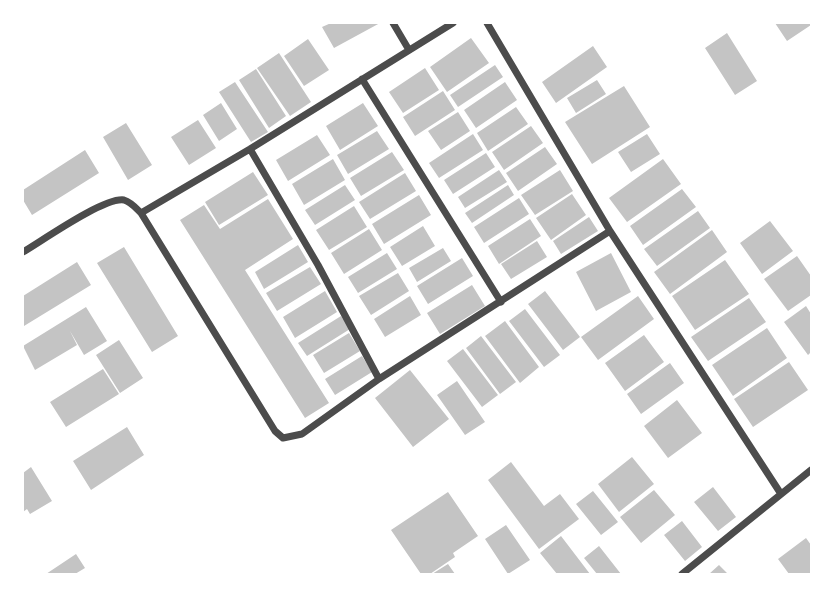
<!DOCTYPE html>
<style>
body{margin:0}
#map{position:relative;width:834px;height:597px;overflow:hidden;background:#fff;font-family:Commissioner,sans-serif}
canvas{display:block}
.frame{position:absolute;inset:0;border:24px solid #fff;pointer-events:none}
</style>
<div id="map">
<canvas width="834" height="597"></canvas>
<div class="frame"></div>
</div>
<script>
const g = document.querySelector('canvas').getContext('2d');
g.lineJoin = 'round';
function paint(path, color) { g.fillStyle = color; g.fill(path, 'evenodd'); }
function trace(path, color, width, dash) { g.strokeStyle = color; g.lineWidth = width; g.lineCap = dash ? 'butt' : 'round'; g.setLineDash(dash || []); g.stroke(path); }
paint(new Path2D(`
 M331,23H380L334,48L322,27Z
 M775,23H811V25L787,41Z
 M727,33L757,81L735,95L705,48Z
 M471,38L489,63L447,92L430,67Z
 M308,39L329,70L304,86L284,56Z
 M593,46L607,67L556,103L542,82Z
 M279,53L311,102L290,116L257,68Z
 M495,65L503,77L458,107L450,95Z
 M425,68L439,90L403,113L389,92Z
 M256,69L286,116L269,128L239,80Z
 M597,80L606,94L576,113L567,98Z
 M235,82L268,132L251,142L219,92Z
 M505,82L517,100L476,128L464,110Z
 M624,86L650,127L592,164L565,122Z
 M443,91L455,110L415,136L403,117Z
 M221,103L237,129L219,141L203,115Z
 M363,103L378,126L340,150L326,126Z
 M516,107L528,124L488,151L477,133Z
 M458,112L470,131L441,150L428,131Z
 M198,120L216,148L189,165L171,137Z
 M126,123L152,165L128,180L103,137Z
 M531,126L543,143L504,170L492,152Z
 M377,131L389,149L348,174L337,155Z
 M473,134L483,150L439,178L429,163Z
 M647,134L660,154L631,172L618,152Z
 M317,135L330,155L288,181L276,160Z
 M545,147L557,164L518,191L506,173Z
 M85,150L99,173L32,215L23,200V190Z
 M392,152L404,170L361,196L350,178Z
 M486,153L495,167L453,194L444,180Z
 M333,159L345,180L304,205L292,184Z
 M663,159L681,184L627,222L609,198Z
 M499,170L507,182L465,208L458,197Z
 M560,170L573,191L535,215L521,195Z
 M253,172L268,195L219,225L205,202Z
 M405,173L416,191L370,219L359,202Z
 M345,185L355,200L315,225L305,210Z
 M508,185L514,195L472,223L465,213Z
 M682,189L696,207L643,245L630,226Z
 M572,194L586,215L551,240L536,218Z
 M419,195L431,215L384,244L372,224Z
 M519,198L529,214L484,243L474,227Z
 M268,199L293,239L245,270L329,403L305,418L180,220L204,205L220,229Z
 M354,206L367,227L329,250L316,230Z
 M698,211L710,228L657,266L644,249Z
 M589,217L598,231L561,254L553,241Z
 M530,219L541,236L499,264L488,246Z
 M770,221L793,251L762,274L740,243Z
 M423,226L435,246L402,266L390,247Z
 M369,229L382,250L344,274L331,253Z
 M712,230L727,252L670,294L654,272Z
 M537,241L547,257L511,279L501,264Z
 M298,245L308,262L264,289L255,272Z
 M124,247L178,336L152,352L97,263Z
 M443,248L451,261L417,282L409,268Z
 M387,253L397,269L358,293L348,277Z
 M611,253L631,292L596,311L576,272Z
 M797,256L811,276V295L788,311L764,279Z
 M462,258L473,276L428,304L417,286Z
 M725,260L749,294L695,330L672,296Z
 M77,262L91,285L24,326L23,296Z
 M310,267L321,284L277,311L266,293Z
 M398,273L409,291L371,315L359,296Z
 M472,285L485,306L440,334L427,313Z
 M325,291L337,312L295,338L283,317Z
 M545,291L580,337L563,350L528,304Z
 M410,296L421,315L385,337L374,319Z
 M638,296L654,319L598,360L581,337Z
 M749,298L766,322L708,361L691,337Z
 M806,306L811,314V352L808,355L784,322Z
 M86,307L107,341L84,355L70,331L77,345L35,370L23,346Z
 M525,309L560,355L544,367L509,321Z
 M341,316L350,329L307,356L298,343Z
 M505,321L539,367L520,383L485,336Z
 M767,328L787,358L733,396L712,365Z
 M349,333L360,351L324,373L313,355Z
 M644,335L664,362L625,391L605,363Z
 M481,336L516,382L500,394L466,348Z
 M119,340L143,378L120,393L96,355Z
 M463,349L498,395L482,407L447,361Z
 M362,356L372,372L335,395L325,379Z
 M789,362L808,390L753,427L734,399Z
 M670,363L684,383L641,414L627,394Z
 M103,369L119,394L66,427L50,402Z
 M410,370L449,419L413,447L375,398Z
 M457,381L485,422L465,435L437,395Z
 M677,400L702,433L668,458L644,426Z
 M127,427L144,455L91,490L73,461Z
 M632,457L654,484L619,512L598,484Z
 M511,462L544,506L560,494L579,519L539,549L488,480Z
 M31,467L52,501L30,514L27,509L23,512V473Z
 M713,487L736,517L718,531L694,502Z
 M654,490L675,515L641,543L620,517Z
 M593,491L618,522L601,535L576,504Z
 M448,492L478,536L453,553L455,557L430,574H421L391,530Z
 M682,521L702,547L685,561L664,535Z
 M506,525L530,560L508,574L485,539Z
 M561,536L590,574H557L540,553Z
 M806,538L811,545V574H789L778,559Z
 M599,546L621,574H597L584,558Z
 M76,554L85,568L75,574H46Z
 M448,564L455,574H432Z
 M719,565L728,574H709Z`), '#c4c4c4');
trace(new Path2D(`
 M393,23L409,50
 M487,23L610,231L781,494
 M362,79L501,302
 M250,149L318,265L379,379
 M141,213L250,149L453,23
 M23,252C42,241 104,197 124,200C131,202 136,208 141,213L275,431L283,438L302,434L379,379L610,231
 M682,574L811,470`), '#4c4c4c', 7);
</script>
